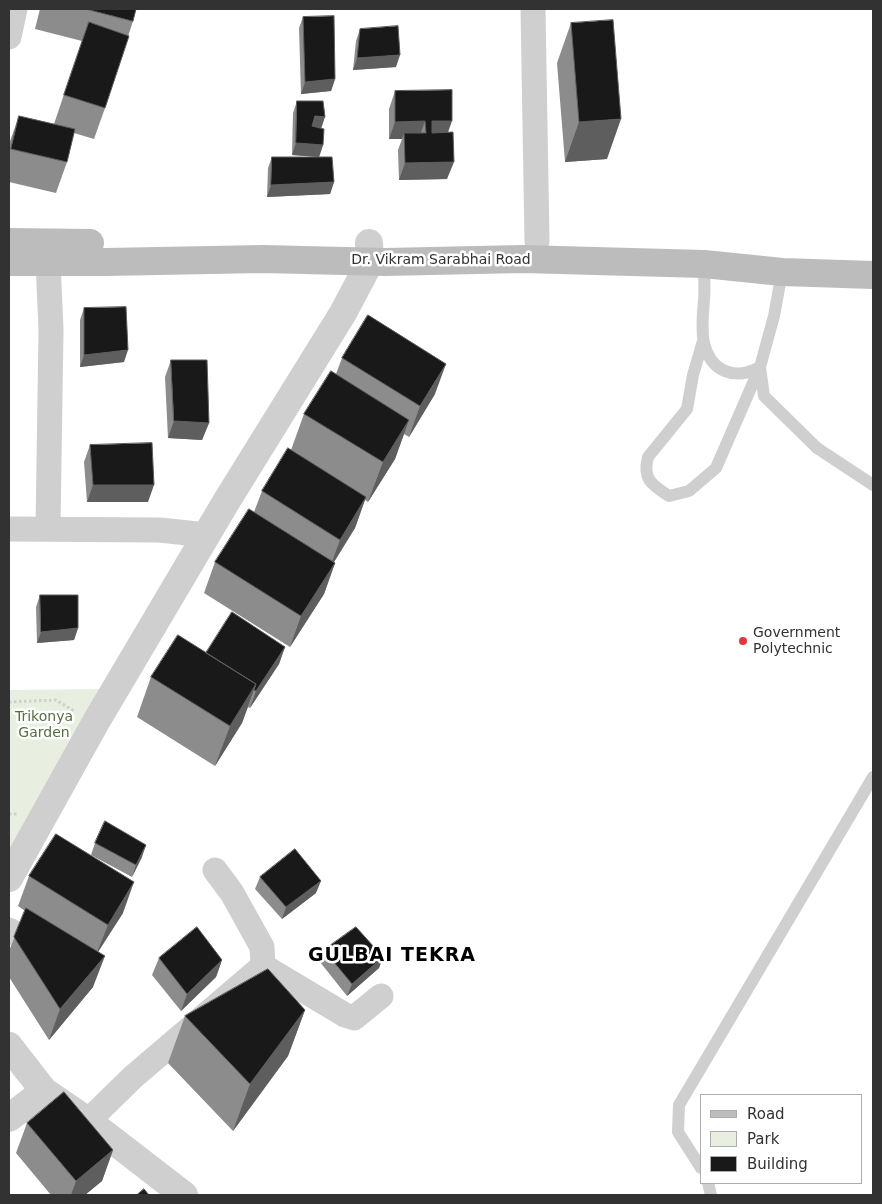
<!DOCTYPE html>
<style>
body{margin:0}
#map{position:relative;width:882px;height:1204px;overflow:hidden;background:#fff;font-family:"DejaVu Sans",sans-serif}
canvas{display:block}
.frame{position:absolute;inset:0;border:10px solid #323232;pointer-events:none}
.legend{position:absolute;left:700px;top:1094px;width:162px;height:90px;box-sizing:border-box;background:#fff;border:1px solid #adadad;margin:0;padding:6px 9px;list-style:none;font-size:15px;color:#323232}
.legend li{display:flex;align-items:center;gap:10px;height:25px}
.legend b{width:25px;border:1px solid #adadad}
</style>
<div id="map">
<canvas width="882" height="1204"></canvas>
<div class="frame"></div>
<ul class="legend">
<li><b style="height:6px;background:#bcbcbc"></b>Road</li>
<li><b style="height:14px;background:#e8efe0"></b>Park</li>
<li><b style="height:14px;background:#191919"></b>Building</li>
</ul>
</div>
<script>
const g = document.querySelector('canvas').getContext('2d');
g.lineJoin = 'round';
function paint(path, color) { g.fillStyle = color; g.fill(path, 'evenodd'); }
function trace(path, color, width, dash) { g.strokeStyle = color; g.lineWidth = width; g.lineCap = dash ? 'butt' : 'round'; g.setLineDash(dash || []); g.stroke(path); }
function drawText(font, color, halo, rows, align = 'center') {
  g.font = font + ' "DejaVu Sans",sans-serif'; g.lineWidth = 5; g.setLineDash([]); g.textBaseline = 'middle'; g.strokeStyle = halo; g.fillStyle = color; for (const [text, x, y, turn = 0] of rows) {
    g.save(); g.translate(x, y); g.rotate((+turn || 0) * Math.PI / 180); g.textAlign = isNaN(turn) ? turn : align; if (halo) g.strokeText(text, 0, 0); g.fillText(text, 0, 0); g.restore();
  }
}
paint(new Path2D(`
 M106,689L9,864V690Z`), '#e8efe0');
trace(new Path2D(`
 M9,702L56,700L74,711
 M9,814H18`), '#cfcfcf', 3, [2.5, 2.5]);
trace(new Path2D(`
 M704,264C704,276 705,288 704,300C703,313 701,329 704,343C711,372 735,381 760,367
 M703,341L693,375L687,409L648,457C642,479 652,485 669,496L689,491L716,468L760,367L774,316L782,272
 M760,367L764,396L817,448L873,485
 M701,1168L678,1132L679,1105L873,777
 M708,1183L711,1195`), '#cfcfcf', 12);
trace(new Path2D(`
 M533,9L537,241
 M9,37L15,9
 M9,529L159,530L207,535
 M48,529L51,329L48,262
 M215,870L232,893L262,947L263,966L345,1015L354,1018L381,996
 M9,930L43,949
 M88,1121L133,1077L263,966`), '#cfcfcf', 25);
trace(new Path2D(`
 M9,878L97,720L226,502L343,313L370,262L369,243
 M9,1046L44,1091L88,1121L184,1195
 M9,1118L44,1091`), '#cfcfcf', 28);
trace(new Path2D(`
 M9,242L90,243
 M9,262H106L263,259L385,262L523,259L704,264L782,272L873,275`), '#bcbcbc', 28);
paint(new Path2D(`
 M40,9H136L133,21L105,108L94,139L74,133L67,162L56,193L9,182V144L19,116L54,124L82,41L35,29Z
 M303,17L335,79L331,91L301,94L299,28Z
 M571,23L607,159L565,162L557,63Z
 M360,29L396,67L353,70L356,41Z
 M395,91L448,132L447,179L399,180L398,150L402,139H389V109Z
 M297,101L321,128L323,145L319,157L292,155L293,113Z
 M272,157L334,182L330,194L267,197L268,168Z
 M84,308L124,362L80,367V320Z
 M342,358L435,394L409,437L404,434L395,459L368,502L365,500L355,528L334,562L335,563L324,594L290,647L204,593L215,562L254,512L262,491L291,450L304,414L336,374Z
 M171,360L209,423L202,440L168,438L165,377Z
 M90,445L148,502H87L84,462Z
 M40,595L78,628L74,640L37,643L36,607Z
 M285,647L279,664L250,708L248,707L242,723L215,766L137,717L151,677L206,653Z
 M95,843L142,857L132,877L91,855Z
 M29,876L123,913L98,952L93,987L49,1040L9,977V951L25,911L18,906Z
 M260,877L316,893L282,919L255,889Z
 M324,950L383,957L379,968L347,996L320,962Z
 M159,958L222,960L216,977L181,1011L152,975Z
 M305,1010L288,1056L233,1131L168,1063L185,1016Z
 M27,1123L113,1150L102,1181L85,1195H51L16,1153Z`), '#8c8c8c');
paint(new Path2D(`
 M400,55L396,67L353,70L357,58Z
 M335,79L331,91L301,94L305,82Z
 M315,116L325,117L321,129L310,128Z
 M621,119L607,159L565,162L579,122Z
 M425,121L419,138L404,133L402,139H389L395,122Z
 M432,121H452L446,138H426Z
 M296,143L323,145L319,157L292,155Z
 M454,162L447,179L399,180L405,163Z
 M334,182L330,194L267,197L271,185Z
 M128,350L124,362L80,367L84,355Z
 M446,364L435,394L409,437L420,406Z
 M409,420L395,459L368,502L383,462Z
 M174,421L209,423L202,440L168,438Z
 M93,485H154L148,502H87Z
 M366,497L355,528L329,570L340,540Z
 M335,563L324,594L290,647L301,616Z
 M78,628L74,640L37,643L41,632Z
 M285,647L279,664L250,708L256,691Z
 M256,684L242,723L215,766L230,726Z
 M146,845L142,857L132,877L136,865Z
 M321,881L316,893L282,919L286,907Z
 M134,882L123,913L96,955L108,925Z
 M105,956L93,987L49,1040L60,1009Z
 M383,957L379,968L347,996L352,984Z
 M222,960L216,977L181,1011L187,994Z
 M305,1010L288,1056L233,1131L250,1084Z
 M113,1150L102,1181L85,1195H71L76,1181Z`), '#5e5e5e');
const building = new Path2D(`
 M86,9H136L133,21Z
 M334,16L335,79L305,82L303,17Z
 M613,20L621,119L579,122L571,23Z
 M89,22L129,36L105,108L64,95Z
 M398,26L400,55L357,58L360,29Z
 M452,90V121H432V133L453,132L454,162L405,163L404,133H426L425,121L395,122V91Z
 M297,101H323L325,117L315,116L312,126L324,129L323,145L296,143Z
 M19,116L75,129L67,162L11,149Z
 M272,157H332L334,182L271,185Z
 M126,307L128,350L84,355V308Z
 M368,315L446,364L420,406L342,358Z
 M171,360H207L209,423L174,421Z
 M331,371L409,420L383,462L304,414Z
 M152,443L154,485H93L90,445Z
 M288,448L366,497L340,540L262,491Z
 M249,509L335,563L301,616L215,562Z
 M40,595H78V628L41,632Z
 M232,612L285,647L256,691L254,690L256,684L206,653Z
 M178,635L256,684L230,726L151,677Z
 M105,821L146,845L136,865L95,843Z
 M56,834L134,882L108,925L29,876Z
 M295,849L321,881L286,907L260,877Z
 M26,908L105,956L60,1009L14,937Z
 M197,927L222,960L187,994L159,958Z
 M356,927L383,957L352,984L324,950Z
 M268,969L305,1010L250,1084L185,1016Z
 M64,1092L113,1150L76,1181L27,1123Z
 M144,1189L149,1195H137Z`);
paint(building, '#191919');
trace(building, '#5e5e5e', 1);
for (const [x, y, r, color] of [
 [743,641,5,"#e9343e"]
]) { const dot = new Path2D(); dot.arc(x, y, r, 0, 2 * Math.PI); g.fillStyle = color; g.fill(dot); trace(dot, '#fff', 2); }
drawText('14px', '#323232', '#fff', [
 ["Dr. Vikram Sarabhai Road",441,260]
]);
drawText('14px', '#323232', '#fff', [
 ["Government",753,633],
 ["Polytechnic",753,649]
], 'left');
drawText('14px', '#54703d', '#fff', [
 ["Trikonya",44,717],
 ["Garden",44,733]
]);
g.letterSpacing = '1px';
drawText('bold 19px', '#000', '#fff', [
 ["GULBAI TEKRA",392,956]
]);
g.letterSpacing = '0px';
</script>
